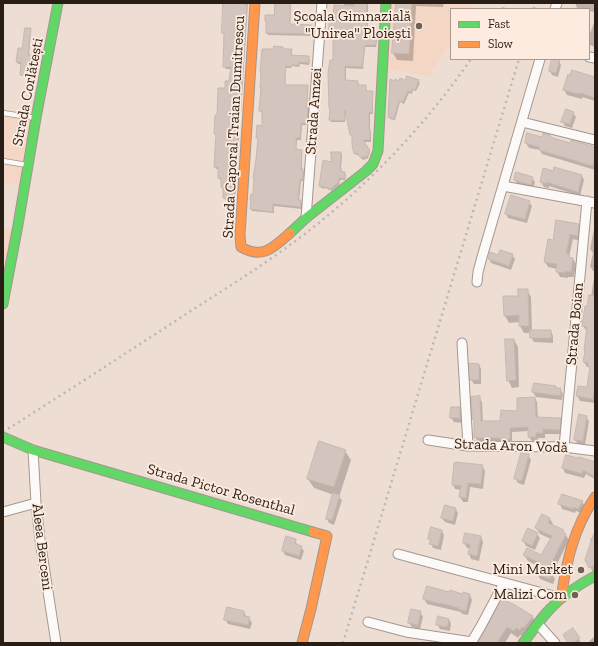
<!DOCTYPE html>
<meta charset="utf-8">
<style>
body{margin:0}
#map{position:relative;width:598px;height:646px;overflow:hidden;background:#eeddd3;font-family:"Zilla Slab",serif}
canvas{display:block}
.frame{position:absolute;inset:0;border:4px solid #291e16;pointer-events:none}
.legend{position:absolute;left:450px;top:8px;width:140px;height:52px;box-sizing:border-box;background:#feebdf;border:1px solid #a9998f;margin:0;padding:5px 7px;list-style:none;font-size:12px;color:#291e16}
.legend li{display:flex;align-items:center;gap:8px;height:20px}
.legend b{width:20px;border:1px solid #a9998f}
</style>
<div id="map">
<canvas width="598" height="646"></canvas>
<div class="frame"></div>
<ul class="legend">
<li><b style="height:5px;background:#63d668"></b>Fast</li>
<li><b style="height:5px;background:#ff974d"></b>Slow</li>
</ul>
</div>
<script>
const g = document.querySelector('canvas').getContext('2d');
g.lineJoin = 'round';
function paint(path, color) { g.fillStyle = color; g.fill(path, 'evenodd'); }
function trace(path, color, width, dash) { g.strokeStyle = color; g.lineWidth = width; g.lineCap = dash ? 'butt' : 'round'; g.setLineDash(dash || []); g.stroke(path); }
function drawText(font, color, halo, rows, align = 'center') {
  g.font = font + ' "Zilla Slab",serif'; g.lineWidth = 3.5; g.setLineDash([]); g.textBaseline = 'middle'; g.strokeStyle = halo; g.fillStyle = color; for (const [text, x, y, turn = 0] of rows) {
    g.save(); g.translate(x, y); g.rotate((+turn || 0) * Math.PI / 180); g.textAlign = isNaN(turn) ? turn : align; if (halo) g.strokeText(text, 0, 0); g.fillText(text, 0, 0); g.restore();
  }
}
paint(new Path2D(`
 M388,3H474L471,9H451V43L429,76L383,69Z
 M3,109L31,114L19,186L3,183Z
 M3,227L12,229L3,281Z`), '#f3d6c4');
paint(new Path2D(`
 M224,3H248L241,113H240L238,134L239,137L238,158H235V172L237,174L235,200H225L222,187V180H220L219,177V169H216L215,167L217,136L215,134L226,89L230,82L232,69H226L224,66L225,36L223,33Z
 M276,3H291L290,25L310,26L311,28H313L315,30L314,36L268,35L267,33L274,16Z
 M344,3H368V30H369L370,32V38H375L377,40L376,47H365L363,69L346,68V81L357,82L359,84L358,86H365L366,88V92H372L373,94V114H370V130L371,132V142H363L370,152L368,158L363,160L359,155H356L355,153L352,136L346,111L345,122H331L330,120L334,61V36H330L329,34L334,17L344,6Z
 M397,3H444L443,7L416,6L413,61L397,60L393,53Z
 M575,3H595V12L589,11V9H583L577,8Z
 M595,20V47L590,45L589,44V36Z
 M30,29L31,31L29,56L36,57L37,59L36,78L22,76L21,74L22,64H18L17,62L23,49Z
 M283,48L284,50H291L292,53V56L308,57L310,60L309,65L300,64L299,67L292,66L291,68H286L285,81L286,86H307L308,88V107L309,109L308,125H302L301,140H297L296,150L301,151L302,153V170H303L304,172L303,181H301L299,201H301L302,203V209L274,206V213L252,211L251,209L254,195L258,140L257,138L262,127L263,113H262L260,111L274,50Z
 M559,61L561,65L558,77L552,75L550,71Z
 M418,81L420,83L416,91L413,90L412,94L409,93L404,104L400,102L395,120L390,119L389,117L406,82Z
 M595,81V101L582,97V99L567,95L564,90Z
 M573,113L576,117L572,128L565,126L562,121Z
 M550,136L551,138L571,144L595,148V170L542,154L540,150L529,148L526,143Z
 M341,153L342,155L341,169L342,171L341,173H345L346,175L345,180H340L339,185L331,191L330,189L321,188L320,186Z
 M554,168L582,176L584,180L580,196L549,186V188L544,187L541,182L554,172Z
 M532,178L535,182L533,189L518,185L515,180Z
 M529,202L532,206L527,223L508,218L506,214Z
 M578,225L581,231L580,241L573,239L569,257L570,258L573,259L576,264L574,277H568V278L560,277L557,271V269L548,267L545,262L554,241Z
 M594,229H595V271H593L590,266L593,253L590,249Z
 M512,255L515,259L511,270L491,263L489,259L499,256Z
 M595,271V403L580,401L577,396L579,387L588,388L591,369L589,367H587L584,362L588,331L586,330L583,326L591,297Z
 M527,290L531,297L532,331H551L553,336V343L534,342L531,337V333H524L520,326V322L509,323L505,316L519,297Z
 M514,340L518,347L519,387L512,388L508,380Z
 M479,364L481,369V384H474L471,380Z
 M556,387L557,389H560L563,394L562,400L536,397L533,392Z
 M479,397L482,402L483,422H501L519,412L535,398L537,402L538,418H560L563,423L562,434H545V438H538V441H532L529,437V431L512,432V443L478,442L475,437V421L473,419Z
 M459,408L462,413V423L454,422L451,418Z
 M586,417L589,421L585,445L578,444L575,440Z
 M345,451L351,460L339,497L342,500L334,525L329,523L327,519L334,495L314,488L308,479Z
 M528,455L531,460L524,485L518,483L515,478Z
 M595,463V479L586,474L584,478L565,473L563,468Z
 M482,466L485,471L483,489L470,487L468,502H463L460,497L461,490L455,489L453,485Z
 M582,502L585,506L581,513L576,511L575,513L562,509L560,504Z
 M455,508L458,513L455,525L445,522L442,518Z
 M550,519L553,524L552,526L563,531L569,540L556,566L557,568L553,576L555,579L553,584L540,579L537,573L540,567L528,561L524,555L542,556L551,539L540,534L536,528Z
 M442,531L444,535L441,550L433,548L429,538Z
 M537,534L540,538L535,550L526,546L523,541Z
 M595,536V571L593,572L586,560L592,543L590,539Z
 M481,537L483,542L479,561L471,559L469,554L470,548H467L464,543Z
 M295,540L298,546L301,547L304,551L301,560L285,555L283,551Z
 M450,593L463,595L464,593L470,595L472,600L468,615L462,614L461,612L427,604L424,599Z
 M503,600L532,616L536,623L524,637L520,635L518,638L511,633L505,643H479Z
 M244,612L247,618H249L252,623L250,629L228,624L225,619Z
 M420,612L423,617L420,629L412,627L409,623Z
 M449,619L451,624L450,631L440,629L437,624Z
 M573,630L579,639L581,643H569Z
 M595,636V643H590L589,641Z`), '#0003');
const building = new Path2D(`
 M223,3H245V5H247L240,111H239L237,134H239L237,156H235L234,171H236L234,198H223V187H221V178H218V167H214L216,134H214L215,115H217L218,88H225V81H229L231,67H223L224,33H222Z
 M275,3H290V24L311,25L310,27H314V34L266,33V22L265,21V15H274Z
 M355,3H367L366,12H367V29H369V37H376V45H365L362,67L345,66V80L358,81V85H366V91H373L372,113L369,112V129H370V140H363L370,150L368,156L361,158L357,153L354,154L352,144V135H350L345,110L344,121L329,120L330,108H329L328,73L330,60H333V34H328L330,16H333L334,5L354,6Z
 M396,3H412L409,54L392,53Z
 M25,28H31L28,55L37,56L35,76L20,75L21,62H16L18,48H22Z
 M274,46L283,47V49H292L291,55L309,56V63L299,62V65H291V67L286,66L285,79V85H308L307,106H308L307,123H301L300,138H296V149L302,150L301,169H303V179H300L298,200H301V207L273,204V212L250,209L251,200H250L251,194H253L254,178H253L256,159L258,138H256L257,125L262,126V111H259L261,88H260L261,72H260L262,49H273Z
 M552,59H560L556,73L549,71Z
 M572,70L595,77V98L580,93L579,94L563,90L568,74L570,75Z
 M407,76L419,80L415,90L412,89L411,92L408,91L403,102L399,101L394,119L388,117L390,79L394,81L395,79L399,81L400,78L405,80Z
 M566,109L574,112L570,124L561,122Z
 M527,133L542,137L543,133L550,135V137L570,143L571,140L595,147V157L593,166L539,150V147L525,143Z
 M331,152H341L340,168H341V172H345V178L343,179L339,178L338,183L329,190L328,189L329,188L319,186L323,160L331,162Z
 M554,167L582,175L578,192L547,182V184L540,182L543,168L553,171Z
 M516,172L533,177L531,185L514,180Z
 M511,195L530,201L525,219L505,214Z
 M556,220L579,224L578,236L570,234L566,254H569V257L573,258L571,272L565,271V273L556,272L557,264L544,262L548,239L553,240Z
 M500,250L513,254L509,266L488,259L490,252L498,255Z
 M518,289H528L529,326H519V315L504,316L503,296H518Z
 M589,295L595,296V387L593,399L576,396L578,386L587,387L590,367L588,366V363L583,362L585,351L584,350L587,327L582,326L585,306H587Z
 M530,330H551V338H530Z
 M505,339H514L516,380L507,381Z
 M469,363L479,364V380H470Z
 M534,383L556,386V388H561L560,396L532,392Z
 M480,396L481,421H500L501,410L517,411V398L535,397L536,417L561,418L560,430L543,429V433H536V437H528V427L510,428V439H500V438H474V419H472L471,397Z
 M451,407H460V418H450Z
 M579,414L587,416L583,441L574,440Z
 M319,441L346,450L334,487L307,479Z
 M521,453L529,454L522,481L514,479Z
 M566,455L578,458L579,457L595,462V477L583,470L582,474L562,468Z
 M456,462L483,465L481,484L468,483L466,498L459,497L461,486L452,485L454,463H456Z
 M333,493L340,495L332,520L326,519Z
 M562,494L583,501L578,509L573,507V509L558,504Z
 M445,505L456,508L453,521L441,518Z
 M542,514L550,518L548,523L564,530L563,532L566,534L553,560L554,561L549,571L552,573L550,579L536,574L540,563L523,555L527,548L541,555L552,536L535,528Z
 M431,527L442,530L438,546L429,544L431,539H428Z
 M528,528L538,533L532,546L522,541Z
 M465,533L481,536L477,556L468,554L470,545L463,543Z
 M594,534H595V565L589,568L585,560Z
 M286,536L296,539L295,544L302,546L299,556L282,551Z
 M427,586L449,592L450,590L462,594L463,592L470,594L466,611L458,609L459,608L440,603V604L423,599Z
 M502,599L513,604L533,616L524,628L522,627L520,630L516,628L514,631L507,627L497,643H478Z
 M227,607L244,611V616L250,617L248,625L224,620Z
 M411,609L421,611L418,625L408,623Z
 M438,616L449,619L447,627L436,625Z
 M573,628L580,638L573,643H568L563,635Z`);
paint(building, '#d3c5be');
trace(building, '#c6b8b0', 1);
const lane = new Path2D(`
 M3,113L35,118
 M3,161L27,165`);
const street = new Path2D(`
 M555,9L557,3
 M589,57L595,58
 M522,122L595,140
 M503,186L595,203
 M306,218L322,3
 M477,282L478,272L482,257L540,59
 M462,343L468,446
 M428,440L468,446L564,447L595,451
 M564,447L587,201
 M33,450L36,503L40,540L56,643
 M3,512L36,503
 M398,554L561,598
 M368,622L406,632L472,642
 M538,624L555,643
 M471,643L481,626L504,583`);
const fast = new Path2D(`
 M290,233L306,218L366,171L373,164L378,151L386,3
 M3,304L18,225L36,118L58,3
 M3,437L33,450L313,532
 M523,643C532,632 540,619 550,609C563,595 578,585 595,576`);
const slow = new Path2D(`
 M255,3L240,235L241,247C263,260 274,247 290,233
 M561,598C567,560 573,530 595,497
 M302,643L311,609L327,536L313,532`);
trace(lane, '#a4978f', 6);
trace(street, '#a4978f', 11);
trace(fast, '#a4978f', 11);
trace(slow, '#a4978f', 11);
trace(lane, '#fcfaf8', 4.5);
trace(street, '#fcfaf8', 9);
trace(fast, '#63d668', 9);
trace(slow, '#ff974d', 9);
trace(new Path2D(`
 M503,9L506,3
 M534,9L536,3
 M3,432C60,396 117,359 174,322C210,298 247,276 283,250C356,198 420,133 471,59
 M343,643L519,59`), '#bbb7b4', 2.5, [2, 4]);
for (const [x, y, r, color] of [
 [419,26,4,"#6e6158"],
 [581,570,4,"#6e6158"],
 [575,595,4,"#6e6158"]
]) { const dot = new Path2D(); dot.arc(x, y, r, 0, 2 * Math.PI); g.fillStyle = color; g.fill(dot); trace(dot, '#feebdf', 1.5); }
drawText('15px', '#291e16', '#feebdf', [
 ["Școala Gimnazială",411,17],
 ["\"Unirea\" Ploiești",411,34],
 ["Mini Market",573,570],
 ["Malizi Com",567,595]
], 'right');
drawText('15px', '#291e16', '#feebdf', [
 ["Strada Corlătești",28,92,-79],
 ["Strada Amzei",314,111,-86],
 ["Strada Caporal Traian Dumitrescu",234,127,-87],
 ["Strada Boian",575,324,-85],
 ["Strada Aron Vodă",511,446,2],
 ["Strada Pictor Rosenthal",221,490,16],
 ["Aleea Berceni",42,547,83]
]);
</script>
